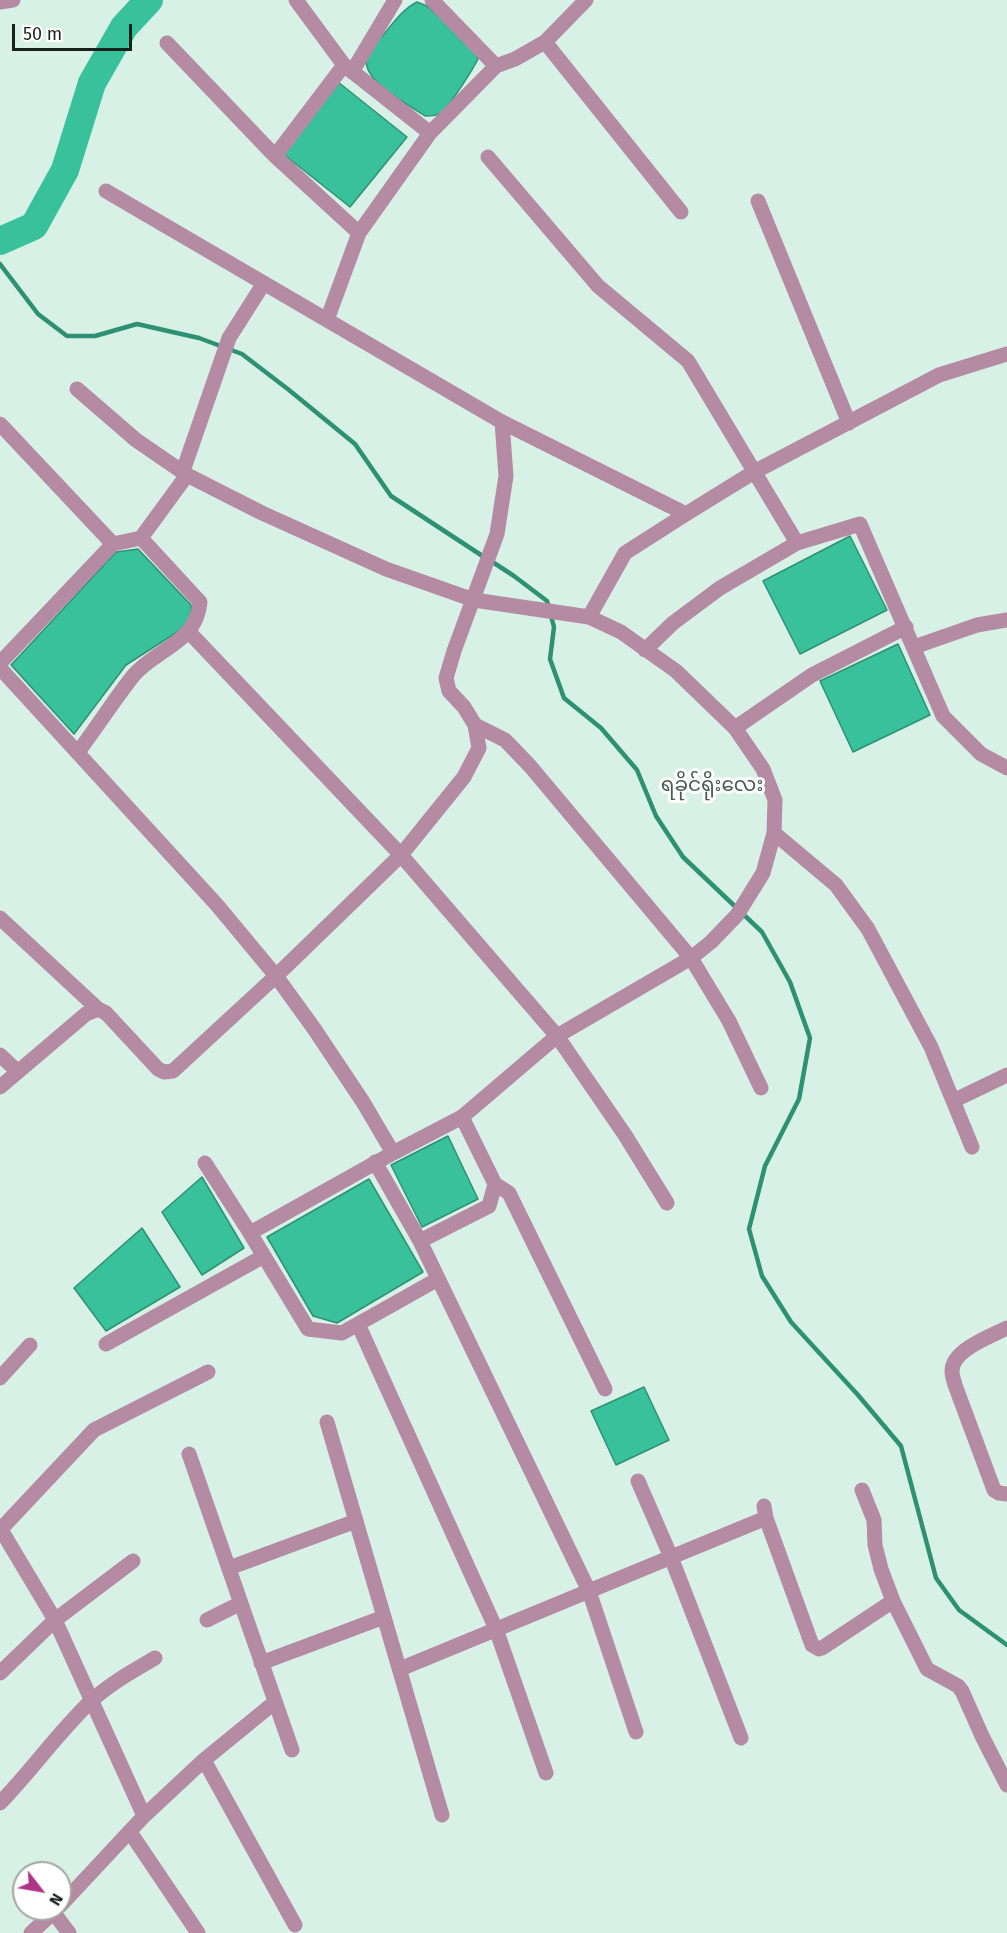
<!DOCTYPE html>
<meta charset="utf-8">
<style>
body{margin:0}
#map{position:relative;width:1007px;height:1933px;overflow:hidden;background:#d8f1e7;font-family:"Fira Sans",sans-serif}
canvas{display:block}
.north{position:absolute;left:12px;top:1861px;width:60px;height:60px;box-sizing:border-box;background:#fff;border:2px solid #a3a6a5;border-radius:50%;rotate:121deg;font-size:16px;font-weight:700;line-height:24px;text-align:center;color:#18211d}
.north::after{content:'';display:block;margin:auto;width:21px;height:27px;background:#af3486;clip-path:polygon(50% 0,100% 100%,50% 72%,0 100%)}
.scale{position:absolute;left:12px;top:24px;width:120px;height:27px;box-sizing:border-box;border:3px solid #18211d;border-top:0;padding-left:8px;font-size:18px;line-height:21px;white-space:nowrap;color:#18211d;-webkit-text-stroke:4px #fff;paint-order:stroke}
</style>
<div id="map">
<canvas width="1007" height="1933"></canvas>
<div class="north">N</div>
<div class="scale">50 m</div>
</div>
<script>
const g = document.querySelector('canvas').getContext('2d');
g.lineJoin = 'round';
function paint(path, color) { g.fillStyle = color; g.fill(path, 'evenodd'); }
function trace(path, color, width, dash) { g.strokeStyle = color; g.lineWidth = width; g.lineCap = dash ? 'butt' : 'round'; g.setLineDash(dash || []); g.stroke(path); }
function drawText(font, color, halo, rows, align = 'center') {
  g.font = font + ' "Fira Sans","Noto Sans Myanmar",sans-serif'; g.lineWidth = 6; g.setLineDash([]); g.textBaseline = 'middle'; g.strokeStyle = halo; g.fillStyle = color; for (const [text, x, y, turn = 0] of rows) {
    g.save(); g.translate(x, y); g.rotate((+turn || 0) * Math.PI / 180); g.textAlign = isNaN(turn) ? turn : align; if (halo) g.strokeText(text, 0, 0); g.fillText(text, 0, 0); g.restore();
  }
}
const water = new Path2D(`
 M417,2L427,6L475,50L478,59C472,71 452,102 443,111C438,116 432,116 425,116C408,104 359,80 367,56C370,47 378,40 384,34C394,22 403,9 417,2Z
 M338,82L407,137L350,207L282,153Z
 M850,536L887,610L800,654L763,581Z
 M138,549L191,605L192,613L185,627L126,665L74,734L11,665L116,552Z
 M898,644L930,715L853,752L820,681Z
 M448,1136L478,1199L422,1227L391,1165Z
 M202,1177L244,1248L202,1275L162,1212Z
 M369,1179L423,1272L337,1323L313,1316L267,1237Z
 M142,1228L180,1287L106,1331L74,1288Z
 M644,1387L669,1440L616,1465L591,1411Z`);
paint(water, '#38c19a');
trace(water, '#2e9174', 1.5);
trace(new Path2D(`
 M0,264L38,314L67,336H95L137,324L199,338L242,354L289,390L355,444L391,496L484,557
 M491,561L514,576L547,601L554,627L550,659L564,698L601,728L637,770L656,816L683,857L762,932L790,982L810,1038L799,1099L765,1166L749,1229L762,1276L791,1322L858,1395L901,1446L936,1578L959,1610L1007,1645`), '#2e9174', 4.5);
trace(new Path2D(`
 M0,241L34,226L65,170L92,83L124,27L149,0`), '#38c19a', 28);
trace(new Path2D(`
 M296,0L344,65L430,133
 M432,0L496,66
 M0,2L13,0
 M545,42L681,212
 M167,43L275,156L359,233
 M352,72L395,0
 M275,156L344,65
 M488,157L598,286L688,361L797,543
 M106,191L327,320
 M758,201L849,423
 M77,389L136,440L187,475L262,513L386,569L474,600L589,617L621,632L676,671L735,728L763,769L775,800L774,833L763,873L737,915L711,942L691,958L557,1036L462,1117L393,1153L250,1233
 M502,422L686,514
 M0,424L113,544
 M183,471L229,338L264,283
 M589,617L625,553L686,514L754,472L939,375L1007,354
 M189,632L401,855L557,1036L625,1135L667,1203
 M914,647L977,625L1007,620
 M645,650L673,623L720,588L797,543L860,524L943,716L981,754L1007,768
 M0,663L113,544L141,538L187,475
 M0,668L217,905L276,976L315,1030L363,1102L393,1153
 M475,725L505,740L530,766L691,958L729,1021L761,1088
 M735,728L812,675L906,627
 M78,752C97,727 114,700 133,676C155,649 197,643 200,602L141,538
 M774,833L836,885L868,929L931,1047L972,1147
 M0,918L98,1009
 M0,1055L17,1071
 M0,1087L86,1014L98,1009L106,1013L158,1069L164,1072L173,1071L276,976L401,855L464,777L479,748L475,725L464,707L449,691L446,678L454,651L497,534L506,476L502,422L327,320L359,233L430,133L496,66L515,59L545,42L586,0
 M953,1101L1007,1075
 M462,1117L495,1184L509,1193L605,1389
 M375,1162L420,1241L589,1591L636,1732
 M205,1163L250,1233L308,1329L342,1333L438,1279
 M420,1241L489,1206L495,1184
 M358,1324L496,1629L546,1773
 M1007,1328C991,1336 952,1350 952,1371C952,1376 954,1381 955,1385L994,1490L999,1493L1007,1494
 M106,1344L264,1256
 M0,1378L30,1345
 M327,1422L442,1815
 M189,1454L292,1750
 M638,1481L671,1557L741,1738
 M764,1506L766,1518L812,1645L819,1649L822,1648L893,1601L881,1569L875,1545L874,1520L862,1490
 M0,1528L55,1620L144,1816
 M0,1530L94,1430L208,1372
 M229,1568L356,1521
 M893,1601L927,1669L958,1686L962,1691L982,1736L1007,1785
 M207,1620L241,1603
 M261,1663L384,1617
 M400,1669L766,1518
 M0,1673L55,1620L133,1561
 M204,1760L295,1925
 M0,1803C31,1771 57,1734 90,1702C109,1684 133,1671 155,1658
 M130,1832L198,1933
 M60,1906L144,1816L204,1760L275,1702
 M54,1913L69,1933
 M31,1933L57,1909`), '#b48ba2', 15);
drawText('20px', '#465b53', '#fff', [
 ["ရခိုင်ရိုးလေး",712,785]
]);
</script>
